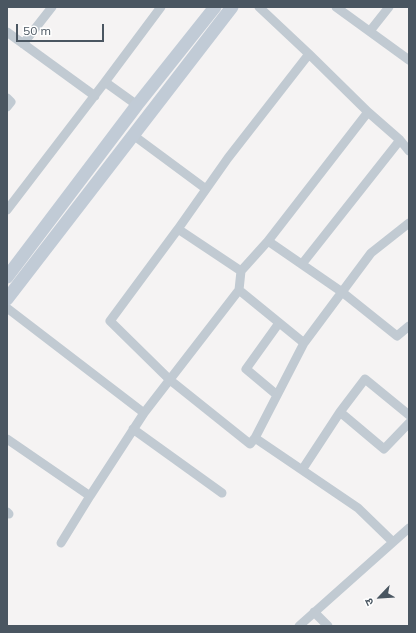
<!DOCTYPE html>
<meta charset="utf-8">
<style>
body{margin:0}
#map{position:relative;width:416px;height:633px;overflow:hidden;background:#f5f3f3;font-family:Mulish,"Noto Sans Devanagari",sans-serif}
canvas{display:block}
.frame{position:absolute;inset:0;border:8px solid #4a5661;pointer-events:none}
.north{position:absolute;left:360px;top:577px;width:40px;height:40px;-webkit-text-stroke:3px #fff;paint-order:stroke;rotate:245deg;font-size:11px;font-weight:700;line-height:16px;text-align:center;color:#4a5661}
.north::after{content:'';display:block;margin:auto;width:14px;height:18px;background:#4a5661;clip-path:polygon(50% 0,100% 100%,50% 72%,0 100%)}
.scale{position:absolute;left:16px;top:24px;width:88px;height:18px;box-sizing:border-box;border:2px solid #4a5661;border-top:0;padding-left:5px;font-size:12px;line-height:14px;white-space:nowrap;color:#4a5661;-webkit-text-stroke:3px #fff;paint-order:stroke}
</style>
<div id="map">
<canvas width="416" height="633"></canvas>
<div class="frame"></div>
<div class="north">उ</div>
<div class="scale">50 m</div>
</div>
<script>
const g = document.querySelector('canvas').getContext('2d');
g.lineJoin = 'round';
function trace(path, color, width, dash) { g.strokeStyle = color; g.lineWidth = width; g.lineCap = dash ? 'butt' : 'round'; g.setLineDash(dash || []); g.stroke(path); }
trace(new Path2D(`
 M259,7L309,54
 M336,7L409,60
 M370,31L389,7
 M7,32L95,96
 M23,44L52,7
 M7,98L11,102L7,107
 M137,105L105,82L161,7
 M133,135L206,189
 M7,210L105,82
 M178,229L110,321L170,380L250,444L255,438
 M268,241L368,112
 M302,264L400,140
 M241,271L268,241L342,292L397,336L409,326
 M239,290L241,271L178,229L228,158L309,54L368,112L400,140L409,151
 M7,308L144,413
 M304,343L255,438L358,508L393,542
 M277,395L246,369L279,323
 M340,412L365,379L409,415
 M133,429L222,493
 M7,439L90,496L144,413L239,290L304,343L371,253L409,223
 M302,470L340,412L384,449L409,423
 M7,512L9,514
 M61,543L90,496
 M314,612L328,626
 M299,626L409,528`), '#c1cad2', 9);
trace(new Path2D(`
 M7,277L137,105L215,7
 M7,299L232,7`), '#c1cbd6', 13);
</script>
